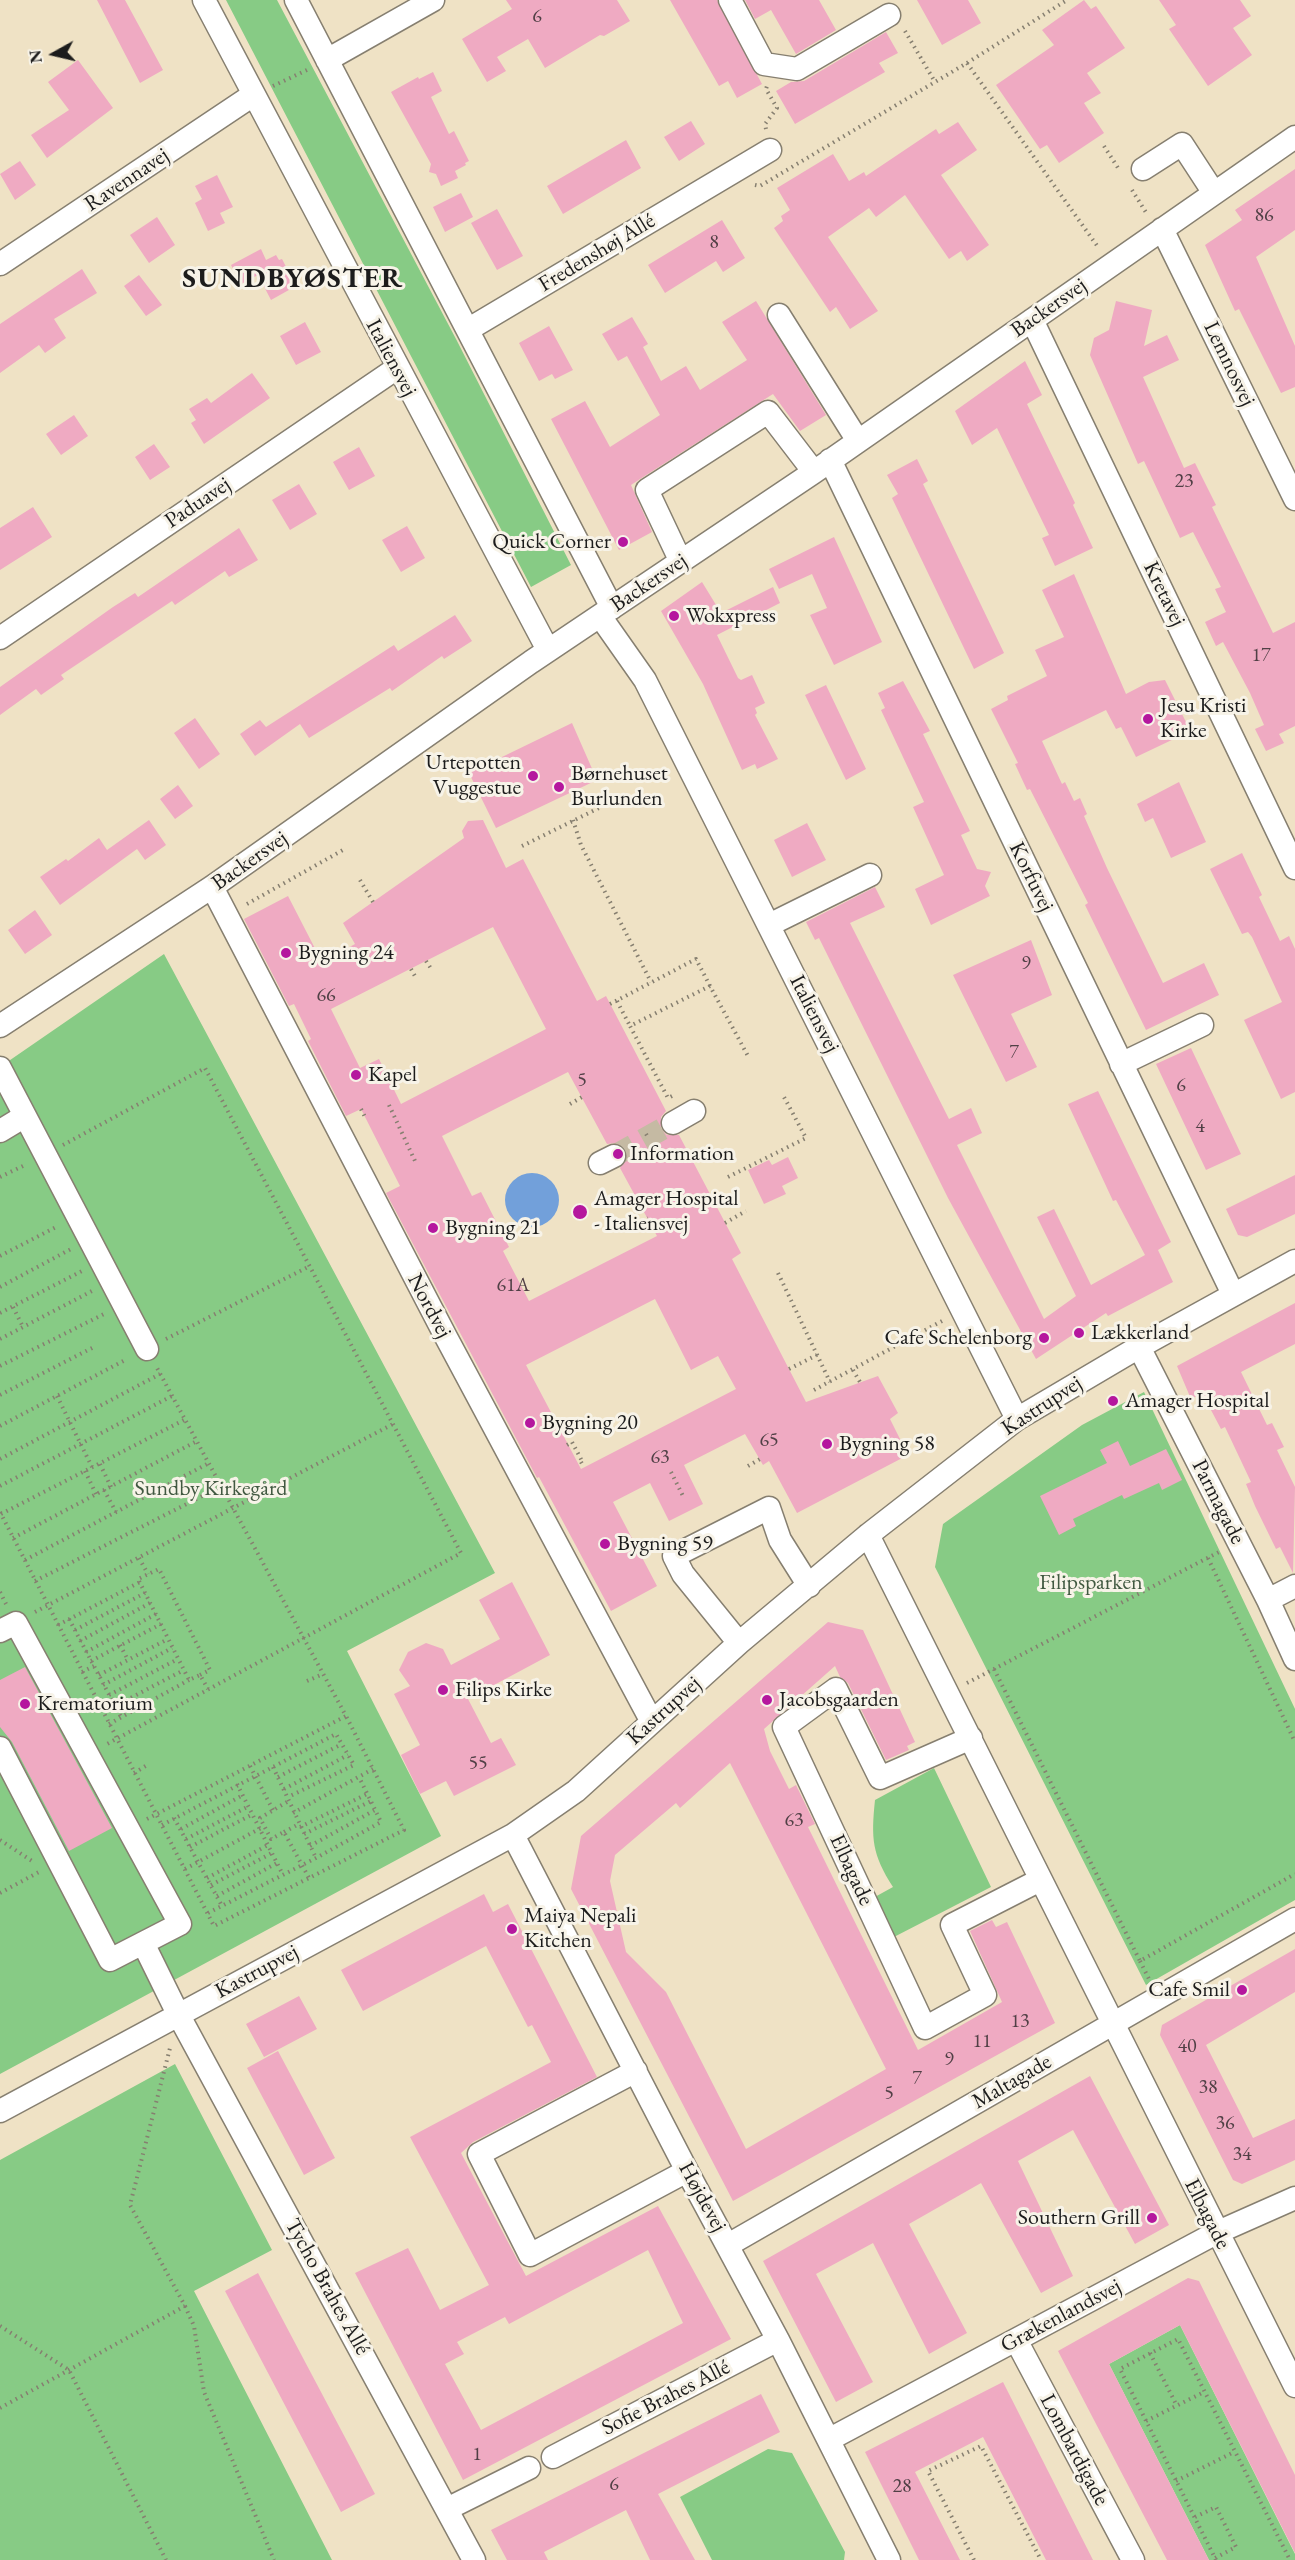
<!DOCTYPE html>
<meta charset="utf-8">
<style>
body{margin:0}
#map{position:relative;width:1295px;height:2560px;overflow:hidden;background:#efe2c5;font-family:"EB Garamond",serif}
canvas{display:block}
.north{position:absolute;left:24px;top:24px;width:60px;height:60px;-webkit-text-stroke:4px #f7f3e8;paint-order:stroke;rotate:262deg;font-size:16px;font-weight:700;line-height:24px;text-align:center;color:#1c1c1c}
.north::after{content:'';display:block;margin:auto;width:21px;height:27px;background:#1c1c1c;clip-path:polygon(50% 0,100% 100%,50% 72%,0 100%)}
</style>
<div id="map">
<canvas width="1295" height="2560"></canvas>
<div class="north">N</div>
</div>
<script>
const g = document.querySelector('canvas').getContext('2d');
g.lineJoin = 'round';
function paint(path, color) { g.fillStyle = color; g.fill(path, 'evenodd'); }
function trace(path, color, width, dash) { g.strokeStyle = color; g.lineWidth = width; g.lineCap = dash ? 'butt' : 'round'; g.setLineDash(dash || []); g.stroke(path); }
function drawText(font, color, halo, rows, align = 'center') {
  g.font = font + ' "EB Garamond",serif'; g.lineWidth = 6; g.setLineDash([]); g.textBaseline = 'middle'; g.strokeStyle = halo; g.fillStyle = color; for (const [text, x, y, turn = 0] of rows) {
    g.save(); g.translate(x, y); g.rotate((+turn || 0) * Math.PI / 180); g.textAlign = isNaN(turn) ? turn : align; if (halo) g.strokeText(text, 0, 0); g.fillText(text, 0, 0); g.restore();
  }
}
paint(new Path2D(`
 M226,0H277L456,339L571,565L531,587Z
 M164,954L495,1573L347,1651L441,1836L0,2074V1067Z
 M1144,1392L1295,1709V1900L1146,1985L935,1567L943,1524L1082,1425Z
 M934,1768L991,1887L892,1938L873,1898L893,1887C872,1854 871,1839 875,1800Z
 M175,2064L272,2250L194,2291L332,2560H0V2160Z
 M1180,2325L1295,2554V2560H1209L1109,2364Z
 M768,2449L792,2453L845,2552L844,2560H712L680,2497Z`), '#87cb85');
paint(new Path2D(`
 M505 1200a27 27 0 1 1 54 0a27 27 0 1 1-54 0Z`), '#72a0da');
paint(new Path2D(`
 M97,0H125L163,70L140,83Z
 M506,0H617L630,21L604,36L600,35L545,68L528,39L497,57L506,71L487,82L462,39L512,9Z
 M670,0H717L762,84L737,98L728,81L719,86Z
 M745,0H819L836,30L796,54L771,10L755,19Z
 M917,0H968L981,23L942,45Z
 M1084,0L1091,9L1096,6L1125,48L1087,73L1101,93L1084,103L1104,133L1059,163L1047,145L1040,149L996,85L1054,45L1042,30Z
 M1159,0H1240L1251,16L1233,28L1252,55L1208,86L1169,29L1176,25Z
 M886,32L898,53L879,63L885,72L795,124L776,91L791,82L804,81Z
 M78,60L113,108L47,158L31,135L69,110L48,82Z
 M433,72L442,91L431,97L449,134L454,131L469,161L465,163L466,165L455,171L458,178L441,186L436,174L429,172L431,164L391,92L418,77L419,79Z
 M691,121L705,144L679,161L664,137Z
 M958,122L977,150L941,175L989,245L967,261L961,251L949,259L905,195L876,217L869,208L828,237L878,311L850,329L836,307L830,312L774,228L783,221L781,216L790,210L777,188L833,154L849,181L864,172L866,176L936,129L939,134Z
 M626,140L641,168L563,214L547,186Z
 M20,161L36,185L15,200L0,174Z
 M1295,169V230L1256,257L1295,346V387L1281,393L1239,309L1235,311L1205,245L1242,220L1235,210Z
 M217,175L233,207L220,213L225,223L208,231L195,203L202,199L195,186Z
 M461,193L473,217L445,232L433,207Z
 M497,209L523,256L497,270L471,223Z
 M157,217L175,245L149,263L130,235Z
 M722,220L745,258L723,272L716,261L665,293L648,265Z
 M261,249L266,260L276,255L279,260L282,259L296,286L271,300L258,275L241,284L231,265Z
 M82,269L97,293L54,319L66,338L45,353L39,345L0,373V324Z
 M139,275L162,305L146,316L124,286Z
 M756,301L826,415L800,431L773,394L640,479L631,485L652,532L619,550L551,419L585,401L610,447L660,415L627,356L618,361L602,334L632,317L648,344L643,347L661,381L686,366L700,390L747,360L722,322Z
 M1116,301L1152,310L1144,346L1167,335L1179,360L1143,377L1184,468L1195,463L1216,505L1212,507L1273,633L1295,622V726L1279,734L1284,743L1266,751L1255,729L1264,725L1250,693L1223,642L1216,646L1205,622L1226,612L1215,589L1221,587L1193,532L1180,538L1144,461L1138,464L1090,355L1094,338L1109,330Z
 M305,322L321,352L296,365L280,336Z
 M549,326L573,370L555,379L552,374L539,381L519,343Z
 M1025,361L1042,395L1027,404L1075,503L1073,505L1093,548L1055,566L1042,538L1049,535L997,428L972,445L955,411Z
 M252,373L270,398L204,444L191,423L196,420L189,409L207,398L211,403Z
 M74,415L88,436L61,455L46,434Z
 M154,444L170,467L150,480L135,457Z
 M359,447L375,476L349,490L333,462Z
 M917,459L928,481L923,484L1004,653L974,669L892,498L898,494L887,475Z
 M299,484L317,514L290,530L272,500Z
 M33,507L52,537L0,570V528Z
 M407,526L425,558L401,572L382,540Z
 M239,528L258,560L229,577L225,571L175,605L172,601L61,675L64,679L41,695L36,689L0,715V687L113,607L135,593L138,597Z
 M834,537L882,642L834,665L810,615L827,608L812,574L779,589L769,569Z
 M1074,574L1126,694L1149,682L1165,680L1188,726L1176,738L1136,757L1121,727L1116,729L1106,710L1042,741L1062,784L1065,782L1074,801L1080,798L1087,814L1084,816L1107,868L1163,983L1204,963L1219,995L1146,1030L1085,905L1088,903L1030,789L1027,790L1015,764L1018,763L991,709L1008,700L1007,696L1047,676L1035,650L1064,637L1042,590Z
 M702,582L721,613L773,587L780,603L717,635L738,678L741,680L752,675L765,703L755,708L757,713L755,715L778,759L757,769L755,764L742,770L703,684L661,611Z
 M455,615L472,641L444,659L442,656L392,691L390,688L309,738L300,724L255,756L240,734L260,720L266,727L394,645L398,651Z
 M903,681L930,731L923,734L970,831L961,835L977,869L991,872L985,886L990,896L931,925L915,889L944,875L913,807L924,802L881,710L885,708L878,693Z
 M826,685L866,769L846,780L805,695Z
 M195,718L220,754L199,769L174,733Z
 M572,723L597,780L496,828L469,773Z
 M1179,782L1206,842L1171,858L1153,818L1145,822L1137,804Z
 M178,785L193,806L175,819L160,799Z
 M149,820L166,845L145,860L137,849L60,905L40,877L66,859L68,861L99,838L107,850Z
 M483,820L506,868L523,859L597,1001L606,996L666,1111L661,1117V1129L667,1135H679L741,1253L732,1259L806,1402L878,1376L898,1413L890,1419L908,1455L797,1513L769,1461L763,1465L745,1434L684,1465L703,1504L669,1521L650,1483L613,1502L657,1586L611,1611L539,1477L537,1478L386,1193L400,1186L361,1109L346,1116L308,1041L311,1039L294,1004L289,1006L244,919L288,896L322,962L355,944L343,923L464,838L462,831L468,821ZM493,927L546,1029L401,1104L379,1059L360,1068L331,1009ZM568,1072L607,1144L615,1143L626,1149L627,1157L620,1168L657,1236L529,1301L503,1251L509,1247L481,1192L472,1196L442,1136ZM655,1299L691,1370L718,1356L736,1389L581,1469L526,1365Z
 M807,823L826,860L792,877L774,840Z
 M1242,853L1262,895L1259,897L1280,941L1289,936L1295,949V1092L1281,1099L1244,1020L1282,1002L1252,937L1248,932L1242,934L1210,869Z
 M875,887L885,907L850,923L949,1119L971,1108L982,1133L957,1145L1044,1319L1076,1296L1037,1217L1054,1209L1091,1285L1145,1255L1116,1200L1113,1201L1068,1104L1098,1091L1171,1242L1158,1250L1173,1282L1108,1316L1106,1313L1036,1359L948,1198L819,938L815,940L806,922Z
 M35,910L52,935L25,954L8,930Z
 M1031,940L1052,995L1011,1014L1037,1067L1006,1082L953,975Z
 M1191,1048L1241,1154L1206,1170L1156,1064Z
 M788,1157L798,1178L782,1186L786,1194L764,1204L748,1170L769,1160L772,1165Z
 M1295,1175V1214L1247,1237L1238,1235L1226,1209Z
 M1295,1303V1344L1241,1372L1267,1425L1272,1423L1284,1447L1277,1450L1295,1487L1293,1573L1280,1547L1276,1549L1255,1506L1246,1484L1251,1482L1225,1427L1221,1429L1202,1393L1191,1399L1177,1366Z
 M1118,1441L1130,1466L1166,1449L1182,1480L1162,1490L1159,1483L1124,1499L1122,1495L1073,1519L1076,1526L1059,1535L1040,1496L1107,1463L1100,1450Z
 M512,1582L550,1655L468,1699L491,1743L501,1738L516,1765L454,1796L446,1781L420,1794L401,1755L420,1745L394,1694L410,1686L399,1670L408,1652L426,1643L443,1649L451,1665L500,1639L479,1600Z
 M828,1622L863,1630L915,1742L907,1746L909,1750L886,1760L848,1683L840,1677L835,1666L764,1729L770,1751L789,1789L796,1785L815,1824L808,1827L918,2050L1002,2002L970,1931L992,1920L996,1927L1007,1922L1055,2023L733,2201L571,1889L581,1836ZM730,1763L886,2069L746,2149L666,1992L626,1952L610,1881L615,1855L676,1803L680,1808Z
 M25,1667L112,1828L69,1851L12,1742L0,1727V1680Z
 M484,1894L493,1912L508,1904L597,2077L473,2142L461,2153L518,2261L526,2276L658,2206L731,2339L463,2480L355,2273L408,2248L440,2310L489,2285L410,2137L551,2062L532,2025L528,2027L486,1946L363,2011L341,1970ZM648,2250L683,2323L481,2430L445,2364L464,2354L457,2342L505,2317L509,2324Z
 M1295,1949V1992L1206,2045L1253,2138L1295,2119V2160L1242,2184L1233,2180L1160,2035L1162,2025Z
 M299,1996L317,2029L264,2057L246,2024Z
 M278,2051L335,2158L304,2175L247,2068Z
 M1090,2076L1169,2225L1135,2244L1073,2130L1018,2161L1073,2276L1041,2293L981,2183L909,2224L967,2333L929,2354L873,2243L816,2274L873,2382L836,2402L763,2261Z
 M258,2273L375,2494L341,2512L225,2291Z
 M1188,2278L1199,2281L1295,2475V2553L1180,2325L1109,2364L1209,2560H1167L1058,2351Z
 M1003,2382L1093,2560H1046L983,2437L915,2472L960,2560H919L865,2452Z
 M761,2394L780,2432L658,2494L695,2560H650L626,2510L544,2552L548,2560H507L491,2530Z`), '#efaac2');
trace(new Path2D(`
 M614,1156L673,1123`), '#c5baa3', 22, [22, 11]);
const minor = new Path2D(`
 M204,0L548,650
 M296,0L612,608
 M730,0L764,64L797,69L889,15
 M327,60L433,0
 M1143,169L1182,144L1214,193
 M1162,229L1295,499
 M0,264L253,95
 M779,315L858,441
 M1032,320L1295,868
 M469,329L770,150
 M830,460L1233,1294
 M681,562L647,490L768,412L814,472
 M600,616L645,680L1017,1419
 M0,638L397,368
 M212,887L446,1337L652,1722
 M769,925L870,875
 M0,1026L212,887L531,662L814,472L1295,137
 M1121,1064L1202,1025
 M0,1068L147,1349
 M673,1123L694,1111
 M0,1131L25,1116
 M600,1163L614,1156
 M1139,1347L1268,1600L1295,1659
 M868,1535L1295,2386
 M1268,1600L1295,1586
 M0,1631L16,1623L180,1924L143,1943L178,2014L474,2560
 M739,1643L683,1574L674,1556L769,1508L780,1540L809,1586
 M971,1738L880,1778L836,1689L784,1727L925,2028L985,1995L952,1925L1040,1880
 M0,1748L110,1960L143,1943
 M513,1835L687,2171L778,2340L889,2560
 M636,2071L479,2154L530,2255L687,2171
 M0,2111L513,1835L576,1791L739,1643L868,1535L1017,1419L1139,1347L1295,1261
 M728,2245L1295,1919
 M1016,2340L1133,2560
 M830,2439L1216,2233L1295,2198
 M553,2457L778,2340
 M447,2509L529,2468`);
trace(minor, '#867f70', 25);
trace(new Path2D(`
 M905,31L935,82
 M967,63L1067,0
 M273,86L307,70
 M766,129L765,124L777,108L766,89L767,86
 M1104,146L1120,171
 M755,185L760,186L967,63L1098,247
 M1132,190L1147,214
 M573,820L581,845L651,982
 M522,846L601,807
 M360,880L373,902
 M247,904L343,850
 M426,961L432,970
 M411,969L416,978
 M617,1001L630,1026
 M610,1004L696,959L710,986
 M672,1096L668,1098L630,1026L710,986L748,1056
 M570,1104L582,1097
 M389,1105L415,1161
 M361,1109L365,1117
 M646,1134L648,1137
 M63,1145L205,1068L461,1553L107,1744
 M0,1177L25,1165
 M728,1177L806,1138L784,1097
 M725,1223L746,1211
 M632,1227L648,1218
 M0,1256L58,1226
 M778,1273L830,1382
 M0,1287L71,1249
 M13,1307L23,1327
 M0,1313L82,1271
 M0,1339L92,1291
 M166,1339L310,1266
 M0,1366L104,1314
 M789,1369L817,1355
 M853,1370L860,1382
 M814,1390L942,1321
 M0,1395L94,1347
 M57,1396L92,1467
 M0,1426L127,1359
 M567,1445L572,1442L582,1461
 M0,1459L160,1374
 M581,1462L584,1467
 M100,1464L111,1487
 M748,1466L760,1459
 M85,1471L96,1494
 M671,1472L684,1498
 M0,1486L172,1396
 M104,1490L116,1512
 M0,1512L214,1926L404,1830L346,1716
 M1,1514L186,1419
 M13,1538L197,1441
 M139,1558L148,1574
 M1208,1558L1295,1742
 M25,1560L209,1463
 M35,1581L222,1486
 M0,1592L6,1604
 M35,1612L393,1424
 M69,1619L121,1717
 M58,1625L140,1582
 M75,1630L145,1593
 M80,1641L150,1603
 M120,1645L128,1660
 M86,1652L156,1614
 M91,1661L161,1624
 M994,1669L1140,1961L1295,1874
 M82,1672L94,1666
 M99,1675L168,1639
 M200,1675L210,1670L159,1569L138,1579L189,1680L200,1675L208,1689
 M307,1681L323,1674
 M967,1683L1219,1552
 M103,1685L172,1648
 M109,1695L178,1659
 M115,1706L184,1670
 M109,1724L189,1680
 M250,1766L273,1810
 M273,1767L316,1858
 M134,1773L149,1764
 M278,1777L342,1744
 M237,1784L283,1875
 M284,1789L348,1755
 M287,1802L260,1818L271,1839L284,1832L309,1878
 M293,1813L373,1769
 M174,1818L222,1906
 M147,1819L346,1716L157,1368
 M162,1825L336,1734L354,1765L288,1797
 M300,1827L367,1794
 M181,1829L243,1795
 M284,1832L299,1824
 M304,1834L371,1801
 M186,1839L249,1806
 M0,1840L32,1861
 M310,1846L375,1810
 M190,1847L253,1814
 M185,1869L261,1828
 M207,1878L268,1845
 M211,1885L272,1853
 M0,1893L39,1872
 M217,1896L277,1863
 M208,1913L316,1858L381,1822L359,1777
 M1140,1961L1149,1979
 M185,2306L194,2326L204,2392L274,2560
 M0,2326L69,2370L166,2560
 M1150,2353L1177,2406
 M0,2408L185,2306L130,2205L170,2048
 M1146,2421L1204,2392
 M1176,2481L1234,2452
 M1195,2517L1216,2507L1236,2547L1215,2558
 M974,2560L928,2471L981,2446L1041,2560
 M1216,2560L1120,2369L1178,2339L1290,2560`), '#867f70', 4, [1.5, 4.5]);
trace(minor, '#fff', 22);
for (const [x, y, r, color] of [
 [623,542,6,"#b5179e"],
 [674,616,6,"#b5179e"],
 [1148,719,6,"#b5179e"],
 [533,776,6,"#b5179e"],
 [559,787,6,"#b5179e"],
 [286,953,6,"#b5179e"],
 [356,1075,6,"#b5179e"],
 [618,1154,6,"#b5179e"],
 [580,1212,8,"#b5179e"],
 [433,1228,6,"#b5179e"],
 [1079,1333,6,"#b5179e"],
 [1044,1338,6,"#b5179e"],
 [1113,1401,6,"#b5179e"],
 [530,1423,6,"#b5179e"],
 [827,1444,6,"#b5179e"],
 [605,1544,6,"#b5179e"],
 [443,1690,6,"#b5179e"],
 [767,1700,6,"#b5179e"],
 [25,1704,6,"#b5179e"],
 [512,1929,6,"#b5179e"],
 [1242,1990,6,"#b5179e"],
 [1152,2218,6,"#b5179e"]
]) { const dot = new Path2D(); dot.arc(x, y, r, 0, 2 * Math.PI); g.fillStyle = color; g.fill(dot); trace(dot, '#f7f3e8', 2); }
drawText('20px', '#514046', null, [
 ["6",537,17],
 ["86",1264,216],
 ["8",714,243],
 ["23",1184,482],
 ["17",1261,656],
 ["9",1026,964],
 ["66",326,996],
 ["7",1014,1053],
 ["5",582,1081],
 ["6",1181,1086],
 ["4",1200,1127],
 ["61A",513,1286],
 ["65",769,1441],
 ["63",660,1458],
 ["55",478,1764],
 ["63",794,1821],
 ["13",1020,2022],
 ["11",982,2042],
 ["40",1187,2047],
 ["9",949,2060],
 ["7",917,2079],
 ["38",1208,2088],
 ["5",889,2094],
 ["36",1225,2124],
 ["34",1242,2155],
 ["1",477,2455],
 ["6",614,2485],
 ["28",902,2487]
]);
drawText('22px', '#1c1c1c', '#f7f3e8', [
 ["Ravennavej",127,180,-34],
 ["Fredenshøj Allé",597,253,-31],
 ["Backersvej",1049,308,-35],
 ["Italiensvej",391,358,62],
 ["Lemnosvej",1229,364,64],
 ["Paduavej",198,503,-34],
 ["Backersvej",649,583,-34],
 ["Kretavej",1164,594,64],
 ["Backersvej",250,861,-35],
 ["Korfuvej",1031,877,64],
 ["Italiensvej",814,1014,63],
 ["Nordvej",429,1306,62],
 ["Kastrupvej",1042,1406,-33],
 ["Parmagade",1218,1502,63],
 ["Kastrupvej",664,1711,-42],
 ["Elbagade",851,1870,65],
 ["Kastrupvej",257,1972,-28],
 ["Maltagade",1012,2082,-30],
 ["Højdevej",702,2197,61],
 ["Elbagade",1207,2214,63],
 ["Tycho Brahes Allé",327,2287,61],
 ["Grækenlandsvej",1061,2316,-28],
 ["Sofie Brahes Allé",666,2398,-27],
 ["Lombardigade",1074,2450,62]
]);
drawText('22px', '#1c1c1c', '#f7f3e8', [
 ["Quick Corner",611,542,"right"],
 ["Wokxpress",686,616],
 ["Jesu Kristi",1160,706],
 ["Kirke",1160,731],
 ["Urtepotten",521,763,"right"],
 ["Vuggestue",521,788,"right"],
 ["Børnehuset",571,774],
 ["Burlunden",571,799],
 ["Bygning 24",298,953],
 ["Kapel",368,1075],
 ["Information",630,1154],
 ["Amager Hospital",594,1199],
 ["- Italiensvej",594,1224],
 ["Bygning 21",445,1228],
 ["Lækkerland",1091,1333],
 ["Cafe Schelenborg",1032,1338,"right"],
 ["Amager Hospital",1125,1401],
 ["Bygning 20",542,1423],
 ["Bygning 58",839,1444],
 ["Bygning 59",617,1544],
 ["Filips Kirke",455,1690],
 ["Jacobsgaarden",779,1700],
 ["Krematorium",37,1704],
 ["Maiya Nepali",524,1916],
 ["Kitchen",524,1941],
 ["Cafe Smil",1230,1990,"right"],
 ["Southern Grill",1140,2218,"right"]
], 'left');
drawText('22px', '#415941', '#f7f3e8', [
 ["Sundby Kirkegård",211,1489],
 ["Filipsparken",1091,1583]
]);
g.letterSpacing = '1.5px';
drawText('bold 28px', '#1c1c1c', '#f7f3e8', [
 ["SUNDBYØSTER",293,279]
]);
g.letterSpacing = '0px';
</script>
